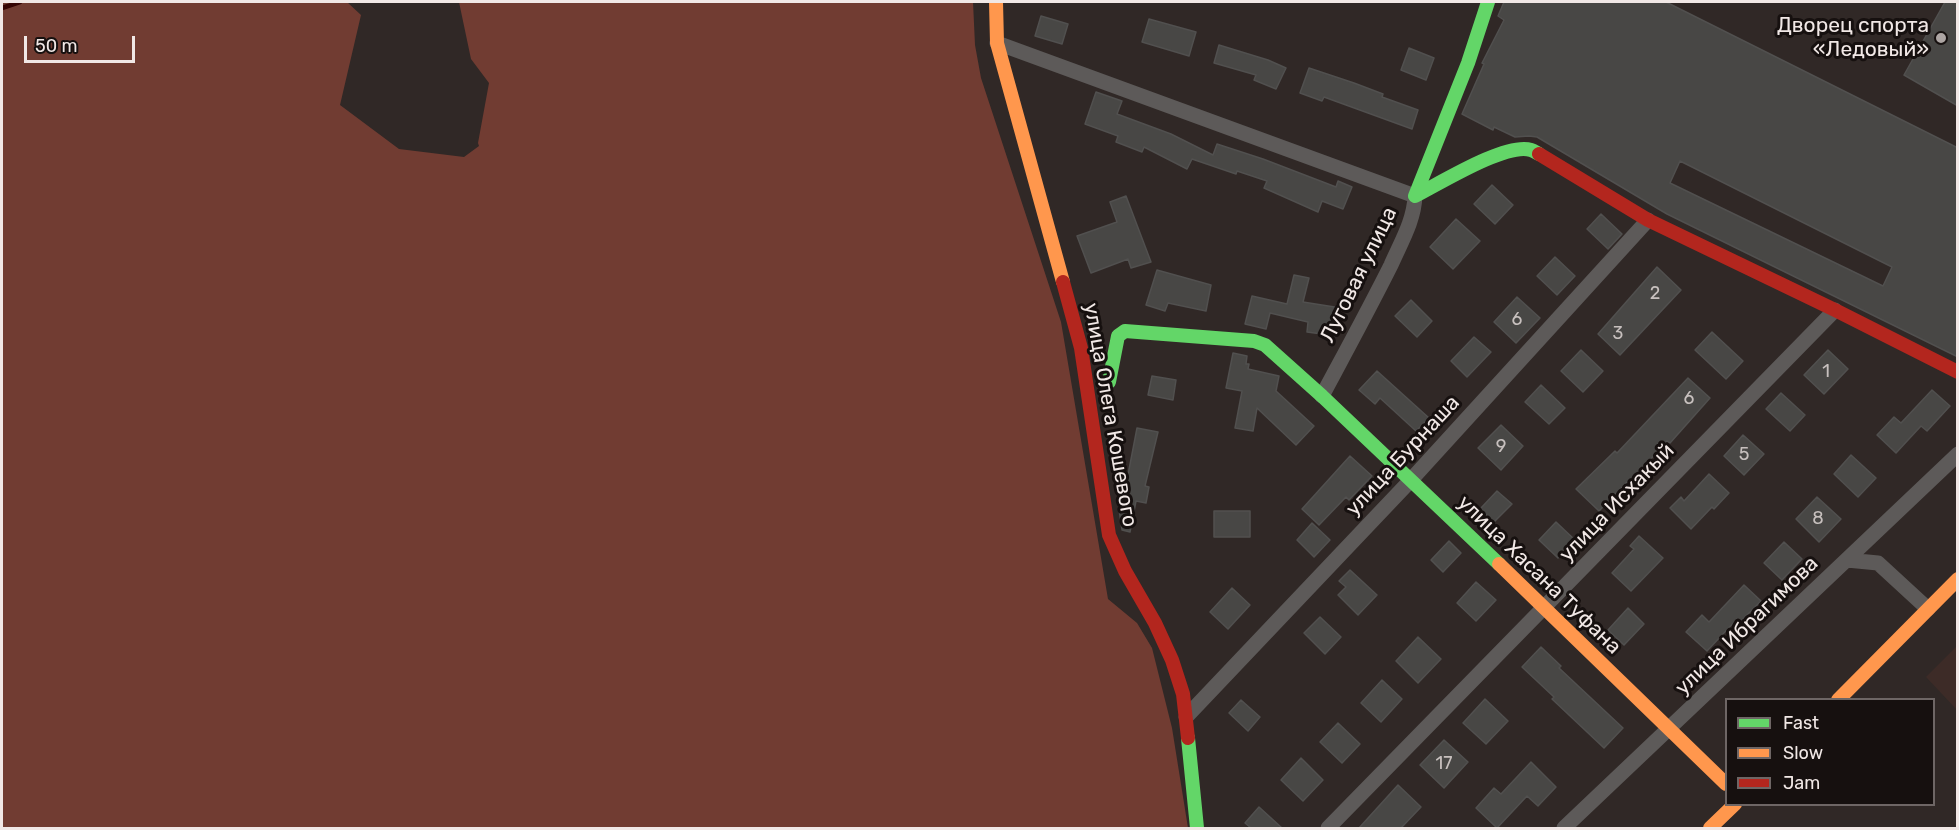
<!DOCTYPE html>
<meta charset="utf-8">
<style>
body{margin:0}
#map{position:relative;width:1959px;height:830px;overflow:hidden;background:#302826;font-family:Rubik,sans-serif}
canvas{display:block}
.frame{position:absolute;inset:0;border:3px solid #f1e8e6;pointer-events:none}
.legend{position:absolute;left:1725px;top:698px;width:210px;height:108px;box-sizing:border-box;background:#16100f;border:2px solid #6e6665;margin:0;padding:8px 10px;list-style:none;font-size:18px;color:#f1e8e6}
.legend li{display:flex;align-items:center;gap:12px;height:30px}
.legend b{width:30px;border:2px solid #6e6665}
.scale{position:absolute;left:24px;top:36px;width:111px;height:27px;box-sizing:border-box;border:3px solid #f1e8e6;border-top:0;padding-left:8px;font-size:18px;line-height:21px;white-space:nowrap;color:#f1e8e6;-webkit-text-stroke:4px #16100f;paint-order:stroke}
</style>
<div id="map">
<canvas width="1959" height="830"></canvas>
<div class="frame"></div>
<ul class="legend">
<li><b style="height:8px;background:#63d668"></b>Fast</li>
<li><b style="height:8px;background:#ff974d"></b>Slow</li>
<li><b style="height:8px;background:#b3261e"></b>Jam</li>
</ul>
<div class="scale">50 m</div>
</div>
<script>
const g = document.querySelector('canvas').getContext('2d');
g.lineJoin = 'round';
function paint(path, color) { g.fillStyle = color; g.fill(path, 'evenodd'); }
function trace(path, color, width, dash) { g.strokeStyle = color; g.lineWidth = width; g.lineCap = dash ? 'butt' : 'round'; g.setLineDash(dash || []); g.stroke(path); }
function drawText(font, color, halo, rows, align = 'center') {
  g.font = font + ' Rubik,sans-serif'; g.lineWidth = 6; g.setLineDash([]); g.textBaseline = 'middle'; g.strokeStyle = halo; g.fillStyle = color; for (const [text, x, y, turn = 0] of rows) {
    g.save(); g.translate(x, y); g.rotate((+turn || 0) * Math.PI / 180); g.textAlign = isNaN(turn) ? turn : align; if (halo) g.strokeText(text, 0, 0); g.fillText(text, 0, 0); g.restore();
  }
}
paint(new Path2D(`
 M1957,646V710L1926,677Z`), '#3d2b27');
paint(new Path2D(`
 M2,2H347L361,15L340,105L399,149L464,157L479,146L478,143L489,83L471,59L459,2H973L975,45L981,78L1061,322L1108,599L1137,623L1152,648L1172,728L1188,828H2Z`), '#713c32');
trace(new Path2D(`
 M2,8L20,2`), '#350403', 4.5);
const building = new Path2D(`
 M1504,2H1666L1958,148V357L1667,214L1537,137L1529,136L1515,137L1494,127L1493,130L1462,114L1484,64L1482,63L1504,20L1498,16ZM1680,161L1892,267L1883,286L1670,183Z
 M1945,2H1958V106L1904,75Z
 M1041,16L1068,24L1062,44L1035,36Z
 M1149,19L1196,32L1189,56L1142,42Z
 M1219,45L1268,60L1286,68L1276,89L1254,80L1256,75L1214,63Z
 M1409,48L1434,58L1426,80L1401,70Z
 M1309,68L1354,83L1383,94L1382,97L1418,110L1412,129L1324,97L1322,101L1300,93Z
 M1096,92L1122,101L1117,114L1171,134L1213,155L1217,144L1263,159L1336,187L1338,181L1352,187L1343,209L1322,201L1318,212L1264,188L1267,181L1237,171L1236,174L1192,159L1187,169L1144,147L1142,152L1116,142L1118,136L1085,124Z
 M1492,185L1513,205L1495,224L1474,204Z
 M1126,196L1151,262L1131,268L1128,259L1091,273L1077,236L1117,222L1110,202Z
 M1601,214L1622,234L1608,249L1587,229Z
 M1456,219L1480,241L1453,269L1430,247Z
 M1555,257L1575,276L1557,295L1537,276Z
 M1657,267L1681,290L1620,355L1598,334Z
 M1157,270L1211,285L1206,311L1168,303L1165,311L1146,305Z
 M1294,275L1309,278L1303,302L1341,308L1337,336L1307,332L1308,322L1270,313L1266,329L1245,324L1252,296L1287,304Z
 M1517,297L1540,318L1516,343L1494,322Z
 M1411,300L1432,321L1417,337L1395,316Z
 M1712,332L1743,361L1726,379L1695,350Z
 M1474,337L1491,352L1467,377L1451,361Z
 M1581,350L1603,371L1583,392L1561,371Z
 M1828,350L1848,369L1824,394L1804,375Z
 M1233,353L1247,356L1246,364H1249L1248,369L1279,376L1276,391L1314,426L1296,445L1257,408L1253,431L1235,428L1242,391L1226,388Z
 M1377,371L1429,418L1416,431L1380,398L1375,404L1359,390Z
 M1152,376L1176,380L1173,400L1148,395Z
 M1688,378L1710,398L1670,443L1667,441L1638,473L1640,475L1631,485L1627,482L1599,511L1576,489L1615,451L1617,453Z
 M1541,385L1565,408L1549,424L1525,402Z
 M1932,390L1950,406L1927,431L1921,426L1896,453L1877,435L1894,417L1901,423Z
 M1781,393L1805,415L1790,431L1766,409Z
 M1501,425L1523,446L1501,470L1478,448Z
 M1137,428L1158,432L1145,486L1149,487L1146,503L1136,501L1130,532L1122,530L1119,509V506H1122Z
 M1743,435L1764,454L1744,475L1724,456Z
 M1851,455L1876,478L1858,497L1834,474Z
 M1350,456L1372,476L1349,500L1346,497L1319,525L1302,509Z
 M1709,474L1729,493L1714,509L1712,507L1691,529L1670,508L1681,497L1684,501Z
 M1497,491L1512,504L1494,522L1480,509Z
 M1817,497L1841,519L1819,542L1796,519Z
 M1214,511H1250V537H1214Z
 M1556,522L1575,540L1558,558L1539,540Z
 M1312,523L1330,540L1314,557L1297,540Z
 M1639,536L1663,558L1631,591L1612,573L1634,549L1630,546Z
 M1449,541L1461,553L1443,572L1431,560Z
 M1784,542L1802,559L1782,580L1764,563Z
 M1350,570L1377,595L1358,615L1338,595L1346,587L1339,581Z
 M1476,582L1496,600L1476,621L1457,603Z
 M1744,585L1761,601L1740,622L1737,619L1707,651L1686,632L1702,615L1709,622Z
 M1232,588L1250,605L1228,629L1210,612Z
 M1628,608L1644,624L1624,645L1608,630Z
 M1320,617L1341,637L1325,654L1304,633Z
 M1418,637L1441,659L1418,683L1396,661Z
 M1541,647L1561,666L1559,668L1623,728L1604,748L1552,699L1554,697L1522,667Z
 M1382,680L1402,699L1381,722L1361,703Z
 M1485,699L1508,721L1486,744L1463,723Z
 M1241,700L1260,717L1248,731L1229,713Z
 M1338,723L1360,744L1342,763L1320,742Z
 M1444,740L1468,762L1444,788L1420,765Z
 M1301,758L1323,780L1303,801L1281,780Z
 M1531,762L1556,787L1538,806L1527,796L1497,828L1476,808L1494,788L1501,794Z
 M1398,785L1421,807L1401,828H1359Z
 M1259,807L1282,828H1251L1245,823Z`);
paint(building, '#484745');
trace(building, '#51504f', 1.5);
trace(new Path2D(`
 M997,43L1415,196C1414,221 1401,242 1391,265C1369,309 1345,353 1322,396
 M1847,560L1878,563L1928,609
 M1186,717L1410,481L1648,220
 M1328,828L1835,310
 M1564,828L1958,454`), '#5d5a59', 15);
trace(new Path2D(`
 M1488,2L1468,63L1415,196C1439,184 1506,142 1531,150C1534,151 1537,153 1539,154
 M1109,382L1118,336L1125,331L1254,341L1265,345L1322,396L1499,564
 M1188,738L1197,828`), '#63d668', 14);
trace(new Path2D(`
 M996,2L997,43L1063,282
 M1499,564L1726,784
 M1838,700L1958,579
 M1710,828L1735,804`), '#ff974d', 14);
trace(new Path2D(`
 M1539,154L1648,220L1835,310L1958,372
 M1063,282L1081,348L1109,535L1125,571L1155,623L1172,660L1183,694L1188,738`), '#b3261e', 14);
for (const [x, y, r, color] of [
 [1941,38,6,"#ada5a3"]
]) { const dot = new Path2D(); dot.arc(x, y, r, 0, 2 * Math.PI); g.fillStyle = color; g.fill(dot); trace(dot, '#16100f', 2); }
drawText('18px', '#c7c0be', null, [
 ["2",1655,294],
 ["6",1517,320],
 ["3",1618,334],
 ["1",1826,372],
 ["6",1689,399],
 ["9",1501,447],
 ["5",1744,455],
 ["8",1818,519],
 ["17",1444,764]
]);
drawText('21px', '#f1e8e6', '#16100f', [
 ["Дворец спорта",1929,26],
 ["«Ледовый»",1929,50]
], 'right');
drawText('21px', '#f1e8e6', '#16100f', [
 ["Луговая улица",1359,275,-64],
 ["улица Олега Кошевого",1110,415,80],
 ["улица Бурнаша",1403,456,-47],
 ["улица Исхакый",1617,503,-46],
 ["улица Хасана Туфана",1539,575,44],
 ["улица Ибрагимова",1747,626,-44]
]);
</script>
